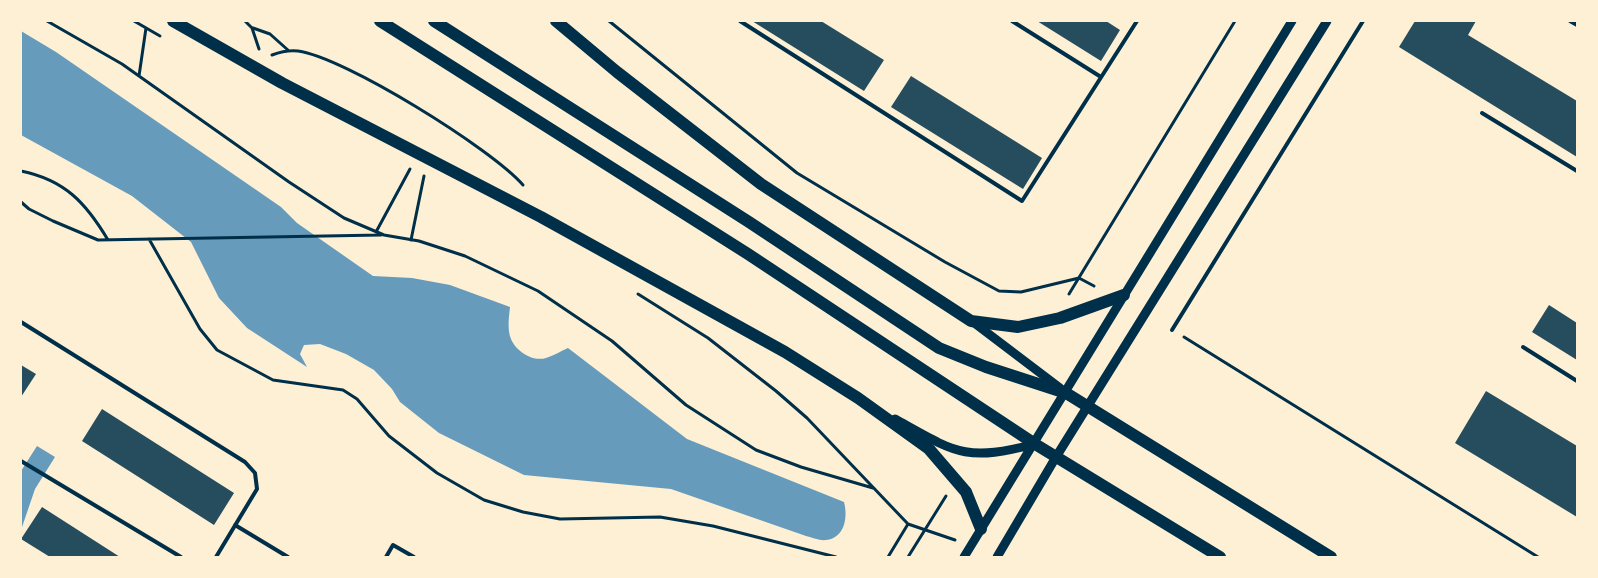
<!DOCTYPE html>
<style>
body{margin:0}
#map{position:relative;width:1598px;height:578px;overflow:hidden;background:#fdf0d5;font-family:Ubuntu,sans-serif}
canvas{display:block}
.frame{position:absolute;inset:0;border:22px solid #fdf0d5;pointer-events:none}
</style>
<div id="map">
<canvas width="1598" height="578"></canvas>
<div class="frame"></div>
</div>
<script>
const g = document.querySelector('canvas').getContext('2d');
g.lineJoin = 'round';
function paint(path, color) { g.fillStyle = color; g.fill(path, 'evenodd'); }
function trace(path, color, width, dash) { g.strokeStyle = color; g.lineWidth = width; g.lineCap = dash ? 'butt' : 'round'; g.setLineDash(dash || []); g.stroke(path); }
paint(new Path2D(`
 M21,31L56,52L281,207L297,223L373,276L412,278L450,285L510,307C509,317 507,329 511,339C516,351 532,362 546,358C553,356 561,351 568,348L687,439L844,502C848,517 845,538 826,540C820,541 811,537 806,536L671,489L524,475L439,433L400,402L392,389L374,370L346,354L320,344L304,345L300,354L307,367L247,328L219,298L191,242L132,196L21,135Z
 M37,446L55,457L35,489L21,530V471Z`), '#669bbc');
paint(new Path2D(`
 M752,21H821L884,60L864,91Z
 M1037,21H1106L1120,30L1101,61Z
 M1415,21H1476L1468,35L1577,101V157L1399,47Z
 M911,76L1042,158L1023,189L891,107Z
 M1549,305L1577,323V360L1532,332Z
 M21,365L36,374L21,397Z
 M1486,391L1577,446V517L1455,443Z
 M102,409L234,493L214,525L82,441Z
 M42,507L120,557H50L21,539Z`), '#264d5e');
trace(new Path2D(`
 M47,21L122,64L289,182L344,218L384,235L419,241L465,256L538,291L612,341L686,405L756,450L801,467L873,488
 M134,21L160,36
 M245,21L252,28L259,49
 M609,21L797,173L945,262L999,291L1021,292L1079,278L1094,286
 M253,28L270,34L289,51
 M272,55C280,52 289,50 298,51C344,57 492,149 523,185
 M139,76L146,28
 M21,171C65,180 86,203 108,240
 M21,202L29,209L53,221L98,240L381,235
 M376,232L410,169
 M149,239L200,329L217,350L273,380L343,390L357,399L389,436L437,473L484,500L523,512L560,519L660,517L713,526L836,557
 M411,240L424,176
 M638,294L708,338L776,391L807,418L908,524L955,540
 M1069,294L1235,21
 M1184,337L1538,557
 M888,557L908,524
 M908,557L946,496`), '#003049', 3);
trace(new Path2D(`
 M740,21L1022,201L1137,21
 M1012,21L1101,77
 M1570,21L1577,25
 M1482,113L1577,171
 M21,322L245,462L255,473L257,489L216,557
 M1172,330L1363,21
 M1523,347L1577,381
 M21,461L181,557
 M235,525L288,557
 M386,557L393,545L414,557`), '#003049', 4);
trace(new Path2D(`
 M973,322L1060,388
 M895,419C956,453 965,462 1035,444
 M964,557L1292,21
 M997,557L1056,457L1327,21`), '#003049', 9);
trace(new Path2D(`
 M173,21L282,83L541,217L785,352L858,398L929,449L966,492L981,529
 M380,21L748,254L1035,444L1220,557
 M434,21L749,222L939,348L986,367L1066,393L1331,557
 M556,21L617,72L761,184L971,321L1018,327L1060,318L1124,295`), '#003049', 12);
</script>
